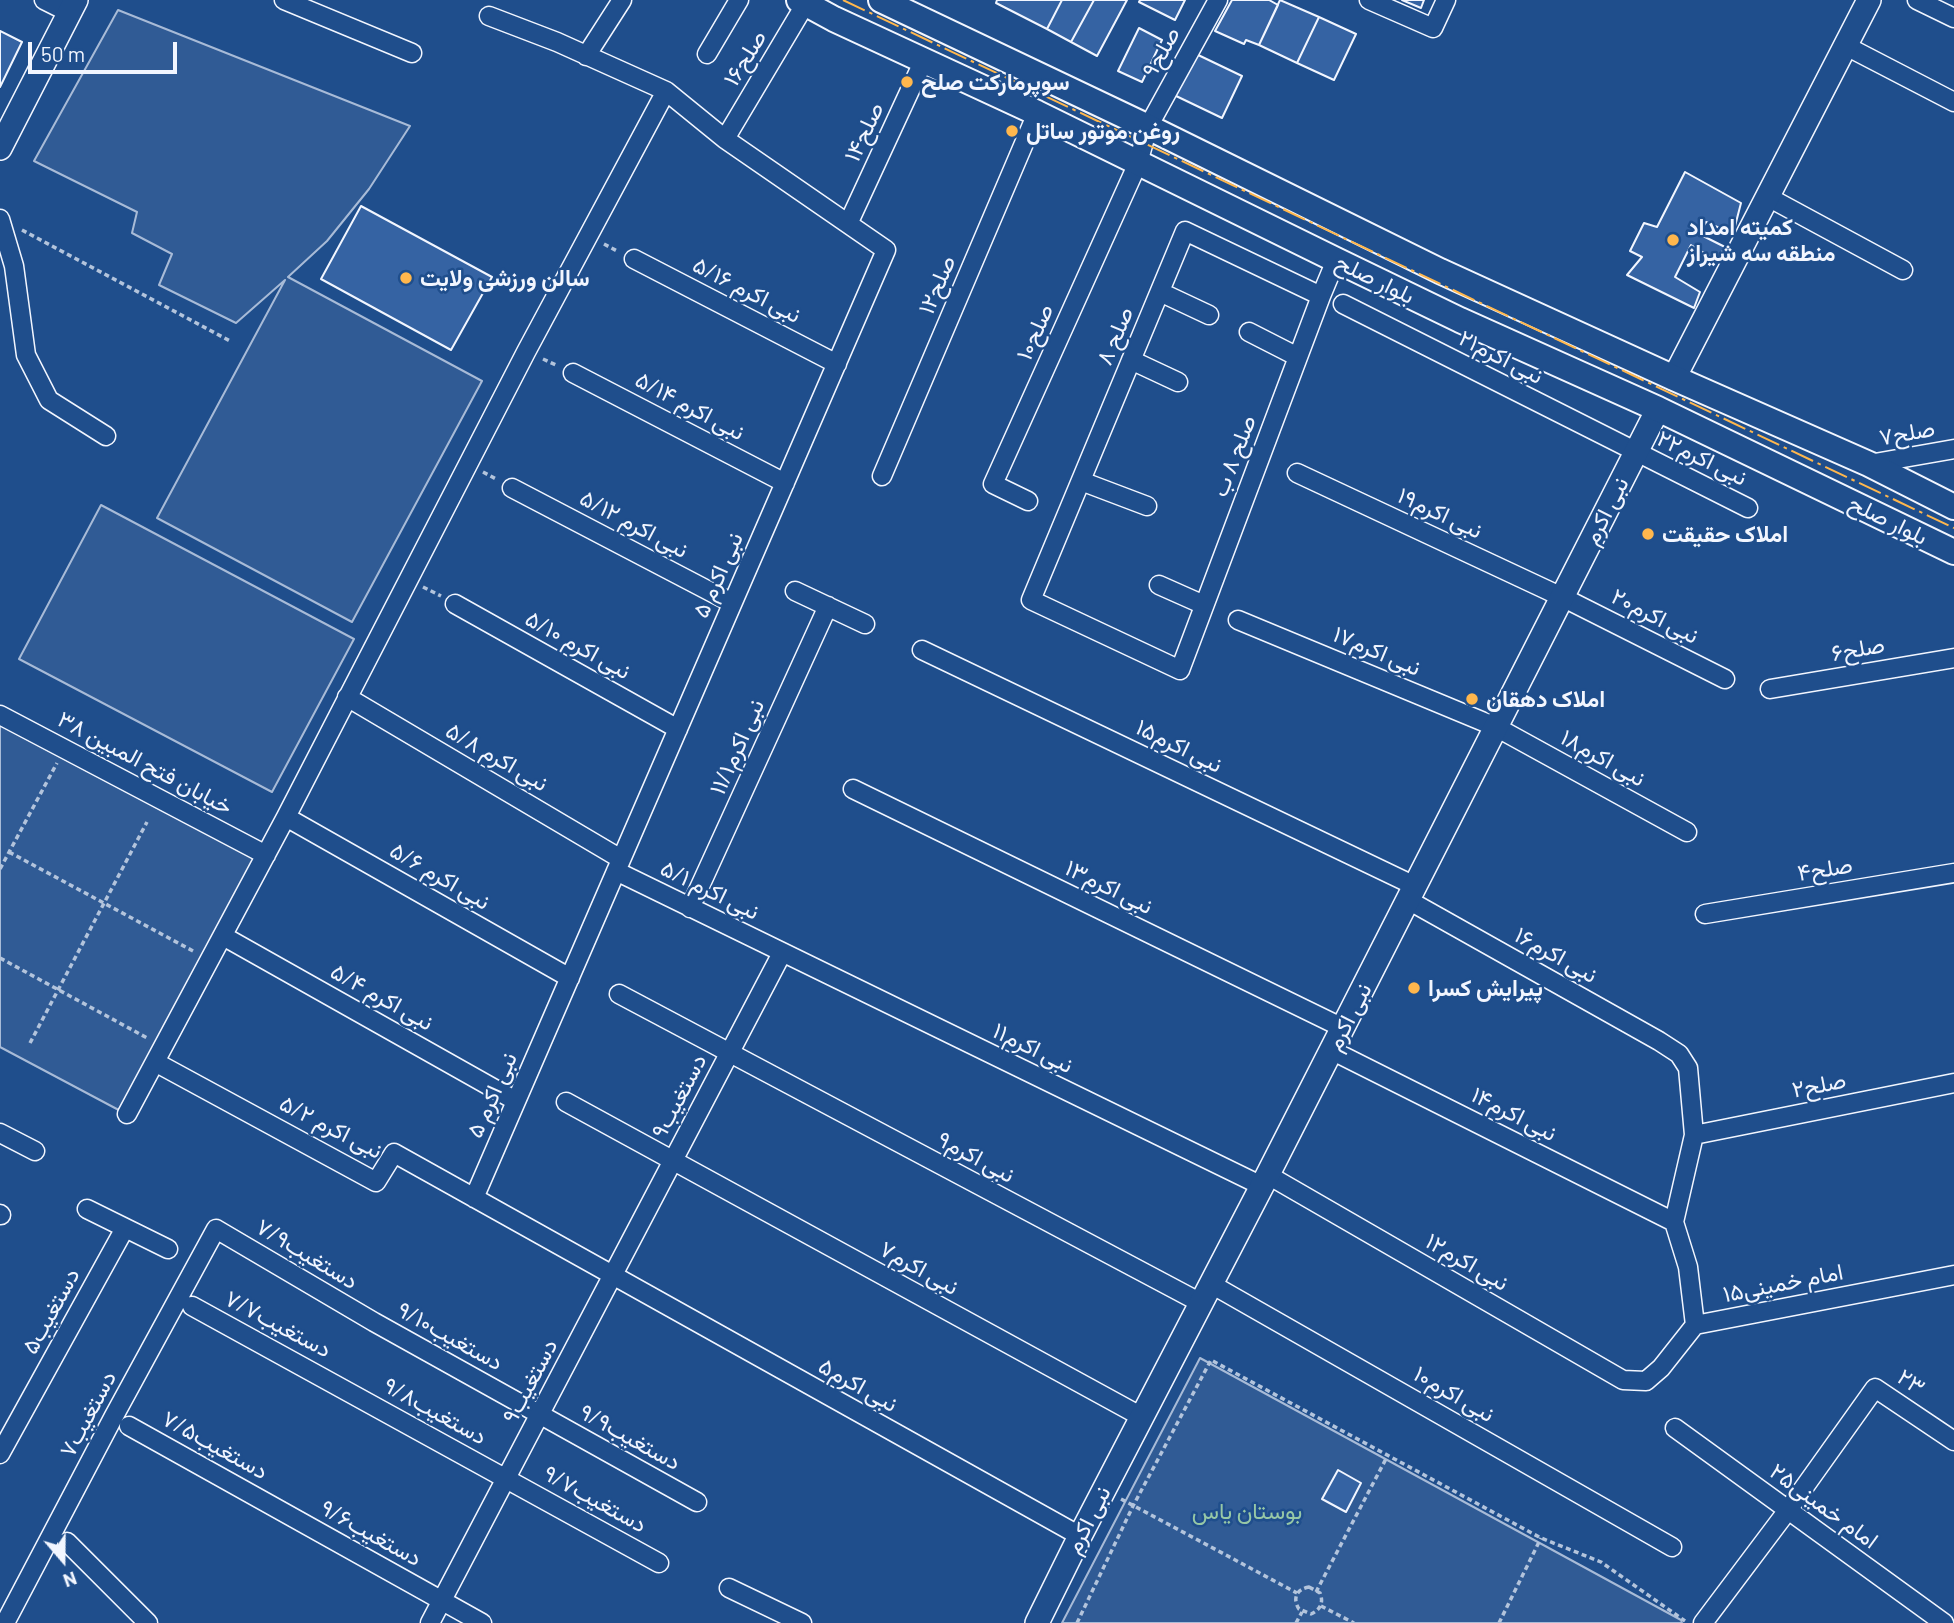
<!DOCTYPE html>
<meta charset="utf-8">
<style>
body{margin:0}
#map{position:relative;width:1954px;height:1623px;overflow:hidden;background:#1f4e8c;font-family:Barlow,sans-serif}
canvas{display:block}
.north{position:absolute;left:28px;top:1525px;width:70px;height:70px;-webkit-text-stroke:5px #1f4e8c;paint-order:stroke;rotate:160deg;font-size:19px;font-weight:700;line-height:28px;text-align:center;color:#f2f6ff}
.north::after{content:'';display:block;margin:auto;width:24px;height:32px;background:#f2f6ff;clip-path:polygon(50% 0,100% 100%,50% 72%,0 100%)}
.scale{position:absolute;left:28px;top:42px;width:149px;height:32px;box-sizing:border-box;border:4px solid #f2f6ff;border-top:0;padding-left:9px;font-size:21px;line-height:24px;white-space:nowrap;color:#f2f6ff;-webkit-text-stroke:5px #1f4e8c;paint-order:stroke}
</style>
<div id="map">
<canvas width="1954" height="1623"></canvas>
<div class="north">N</div>
<div class="scale">50 m</div>
</div>
<script>
const g = document.querySelector('canvas').getContext('2d');
g.lineJoin = 'round';
function paint(path, color) { g.fillStyle = color; g.fill(path, 'evenodd'); }
function trace(path, color, width, dash) { g.strokeStyle = color; g.lineWidth = width; g.lineCap = dash ? 'butt' : 'round'; g.setLineDash(dash || []); g.stroke(path); }
function drawText(font, color, halo, rows, align = 'center') {
  g.font = font + ' Barlow,Vazirmatn,sans-serif'; g.lineWidth = 5; g.setLineDash([]); g.textBaseline = 'middle'; g.strokeStyle = halo; g.fillStyle = color; for (const [text, x, y, turn = 0] of rows) {
    g.save(); g.translate(x, y); g.rotate((+turn || 0) * Math.PI / 180); g.textAlign = isNaN(turn) ? turn : align; if (halo) g.strokeText(text, 0, 0); g.fillText(text, 0, 0); g.restore();
  }
}
const built = new Path2D(`
 M118,10L410,126L369,189L327,241L288,277L482,381L352,622L157,518L285,280L236,323L159,285L172,254L132,233L137,212L34,161Z
 M101,505L354,639L272,792L19,659Z
 M0,725L255,859L130,1116L0,1047Z
 M1200,1358L1681,1620L1682,1623H1062Z`);
paint(built, '#305b95');
trace(built, '#a8bbd7', 2);
const building = new Path2D(`
 M997,0H1062L1047,29L996,3Z
 M1062,0H1094L1071,42L1047,29Z
 M1094,0H1127L1097,56L1071,42Z
 M1140,0H1185L1175,20L1139,2Z
 M1232,0H1269L1278,5L1259,45L1246,40L1244,44L1215,31Z
 M1280,0L1319,17L1297,63L1259,45Z
 M1402,0H1424L1421,8Z
 M1319,17L1356,34L1334,80L1297,63Z
 M1139,28L1162,40L1142,82L1118,71Z
 M0,31L22,42L0,87Z
 M1194,53L1242,76L1222,118L1174,95Z
 M1685,172L1741,203L1733,234L1706,222L1699,234L1725,247L1717,261L1691,245L1675,277L1700,292L1694,308L1627,275L1642,257L1630,251L1644,223L1657,227Z
 M361,206L492,277L451,350L321,279Z
 M1338,1470L1361,1483L1346,1512L1322,1499Z`);
paint(building, '#3563a3');
trace(building, '#f2f6ff', 2);
const minor = new Path2D(`
 M44,0L70,13
 M284,0L412,53
 M1369,0L1433,28L1446,0
 M1917,0L1954,18
 M1846,46L1954,102
 M707,54L739,0
 M586,56L622,0
 M725,139L806,3
 M1768,197L1903,270
 M0,219L14,266L26,355L49,400L106,436
 M848,224L924,60
 M634,259L837,364
 M1160,292L1209,315
 M1321,296L1185,231L1031,600L1180,670L1321,296L1336,260
 M1343,304L1748,508
 M1249,332L1298,357
 M1131,360L1178,382
 M573,373L785,483
 M1869,464L1954,449
 M1297,473L1562,597L1725,679
 M882,476L1037,113
 M1081,481L1147,506
 M512,488L732,603
 M1028,501L993,484L1138,163L1148,127L1218,0
 M1159,585L1204,605
 M795,591L865,624
 M455,604L678,729
 M1238,620L1496,727L1687,832
 M922,650L1415,886
 M1770,689L1954,658
 M347,697L621,859
 M0,715L266,855
 M853,789L1343,1028
 M286,817L570,978
 M616,871L1262,1186
 M1408,900L1659,1041L1679,1054L1688,1068L1694,1135L1674,1222L1688,1267L1695,1325
 M690,908L828,606
 M1705,914L1954,873
 M223,936L516,1101
 M619,994L1201,1303
 M1331,1050L1674,1222
 M155,1062L376,1182L394,1153L1080,1536
 M566,1102L1142,1417
 M127,1114L286,817L526,352L666,91
 M0,1133L35,1151
 M1694,1135L1954,1083
 M1268,1175L1623,1380L1646,1381L1661,1368L1695,1325L1954,1275
 M474,1198L886,250L725,139L666,91L557,42L489,16
 M87,1209L168,1249
 M0,1214L1,1215
 M1211,1284L1672,1547
 M192,1306L659,1563
 M129,1426L482,1623
 M1675,1428L1944,1623
 M0,1454L125,1228
 M67,1542L148,1623
 M729,1588L802,1623
 M5,1623L114,1416L216,1229L374,1322L697,1502
 M430,1623L782,953
 M1703,1623L1788,1510L1875,1388L1954,1441`);
const tertiary = new Path2D(`
 M0,148L76,0
 M1674,378L1869,0
 M1037,1623L1080,1536L1262,1186L1658,409`);
const secondary = new Path2D(`
 M799,0L834,19L1037,113L1336,260L1460,320L1658,409L1954,552
 M881,0L1148,127L1440,271L1674,378L1869,464L1954,507`);
trace(minor, '#f2f6ff', 21);
trace(tertiary, '#f2f6ff', 26);
trace(secondary, '#f2f6ff', 28);
trace(new Path2D(`
 M22,230L230,341
 M604,244L619,252
 M543,359L558,366
 M483,472L498,480
 M423,587L441,596
 M9,852L193,951
 M0,869L57,763
 M0,958L149,1039
 M30,1043L147,822
 M1121,1499L1297,1593
 M1309,1587L1320,1593C1324,1603 1320,1610 1311,1614L1299,1609C1292,1598 1297,1589 1309,1587Z
 M1316,1592L1388,1455
 M1321,1606L1354,1623
 M1077,1623L1133,1506L1211,1360L1541,1538L1601,1562L1685,1621
 M1296,1623L1302,1612
 M1499,1623L1541,1538`), '#b3c4dc', 3.5, [5, 3.5]);
trace(minor, '#1f4e8c', 18);
trace(tertiary, '#1f4e8c', 23);
trace(secondary, '#1f4e8c', 24);
trace(new Path2D(`
 M843,0L1954,528`), '#ffb74d', 2, [24, 5, 3.5, 5]);
for (const [x, y, r, color] of [
 [907,82,7,"#ffb74d"],
 [1012,131,7,"#ffb74d"],
 [1673,240,7,"#ffb74d"],
 [406,278,7,"#ffb74d"],
 [1648,534,7,"#ffb74d"],
 [1472,699,7,"#ffb74d"],
 [1414,988,7,"#ffb74d"]
]) { const dot = new Path2D(); dot.arc(x, y, r, 0, 2 * Math.PI); g.fillStyle = color; g.fill(dot); trace(dot, '#1f4e8c', 2.5); }
drawText('23px', '#f2f6ff', '#1f4e8c', [
 ["صلح۹",1161,52,-61],
 ["صلح۱۶",745,58,-59],
 ["صلح۱۴",864,132,-65],
 ["بلوار صلح",1375,279,26],
 ["صلح۱۲",937,285,-67],
 ["نبی اکرم ۵/۱۶",747,290,27],
 ["صلح۱۰",1035,332,-66],
 ["۸ صلح",1115,336,-67],
 ["نبی اکرم۲۱",1501,357,27],
 ["نبی اکرم ۵/۱۴",690,406,28],
 ["صلح۷",1907,433,-10],
 ["صلح ۸ ب",1234,456,-69],
 ["نبی اکرم۲۲",1702,458,26],
 ["نبی اکرم",1606,511,-63],
 ["نبی اکرم۱۹",1440,513,25],
 ["بلوار صلح",1888,520,26],
 ["نبی اکرم ۵/۱۲",634,524,28],
 ["نبی اکرم ۵",718,575,-66],
 ["نبی اکرم۲۰",1655,616,27],
 ["نبی اکرم ۵/۱۰",578,645,29],
 ["صلح۶",1858,649,-10],
 ["نبی اکرم۱۷",1377,651,23],
 ["نبی اکرم۱۵",1179,746,26],
 ["نبی اکرم۱۱/۱",737,747,-66],
 ["نبی اکرم ۵/۸",497,757,30],
 ["نبی اکرم۱۸",1603,758,29],
 ["خیابان فتح المبین ۳۸",145,763,28],
 ["صلح۴",1825,869,-9],
 ["نبی اکرم ۵/۶",440,876,30],
 ["نبی اکرم۱۳",1109,887,26],
 ["نبی اکرم ۵/۱",710,890,26],
 ["نبی اکرم۱۶",1556,955,29],
 ["نبی اکرم ۵/۴",382,997,29],
 ["نبی اکرم",1349,1017,-63],
 ["نبی اکرم۱۱",1033,1048,26],
 ["صلح۲",1819,1085,-11],
 ["نبی اکرم ۵",492,1095,-66],
 ["۹دستغیب",679,1096,-62],
 ["نبی اکرم۱۴",1514,1114,27],
 ["نبی اکرم ۵/۲",331,1127,27],
 ["نبی اکرم۹",976,1157,28],
 ["دستغیب۷/۹",307,1254,31],
 ["نبی اکرم۱۲",1467,1262,30],
 ["نبی اکرم۷",919,1268,29],
 ["۱۵امام خمینی",1783,1283,-11],
 ["دستغیب۵",51,1311,-61],
 ["دستغیب۷/۷",278,1324,28],
 ["دستغیب۹/۱۰",450,1336,29],
 ["دستغیب۹",530,1381,-62],
 ["۲۳",1911,1382,34],
 ["نبی اکرم۵",858,1385,29],
 ["نبی اکرم۱۰",1454,1394,30],
 ["دستغیب۹/۸",435,1411,29],
 ["دستغیب۷",88,1414,-62],
 ["دستغیب۹/۹",630,1437,29],
 ["دستغیب۷/۵",215,1445,29],
 ["دستغیب۹/۷",595,1499,29],
 ["امام خمینی۲۵",1824,1506,36],
 ["نبی اکرم",1088,1520,-63],
 ["دستغیب۹/۶",371,1533,29]
]);
drawText('bold 23px', '#f2f6ff', '#1f4e8c', [
 ["سوپرمارکت صلح",921,82],
 ["روغن موتور ساتل",1026,131],
 ["کمیته امداد",1687,227],
 ["منطقه سه شیراز",1687,253],
 ["سالن ورزشی ولایت",420,278],
 ["املاک حقیقت",1662,534],
 ["املاک دهقان",1486,699],
 ["پیرایش کسرا",1428,988]
], 'left');
drawText('23px', '#97c8a6', '#1f4e8c', [
 ["بوستان یاس",1247,1511]
]);
</script>
